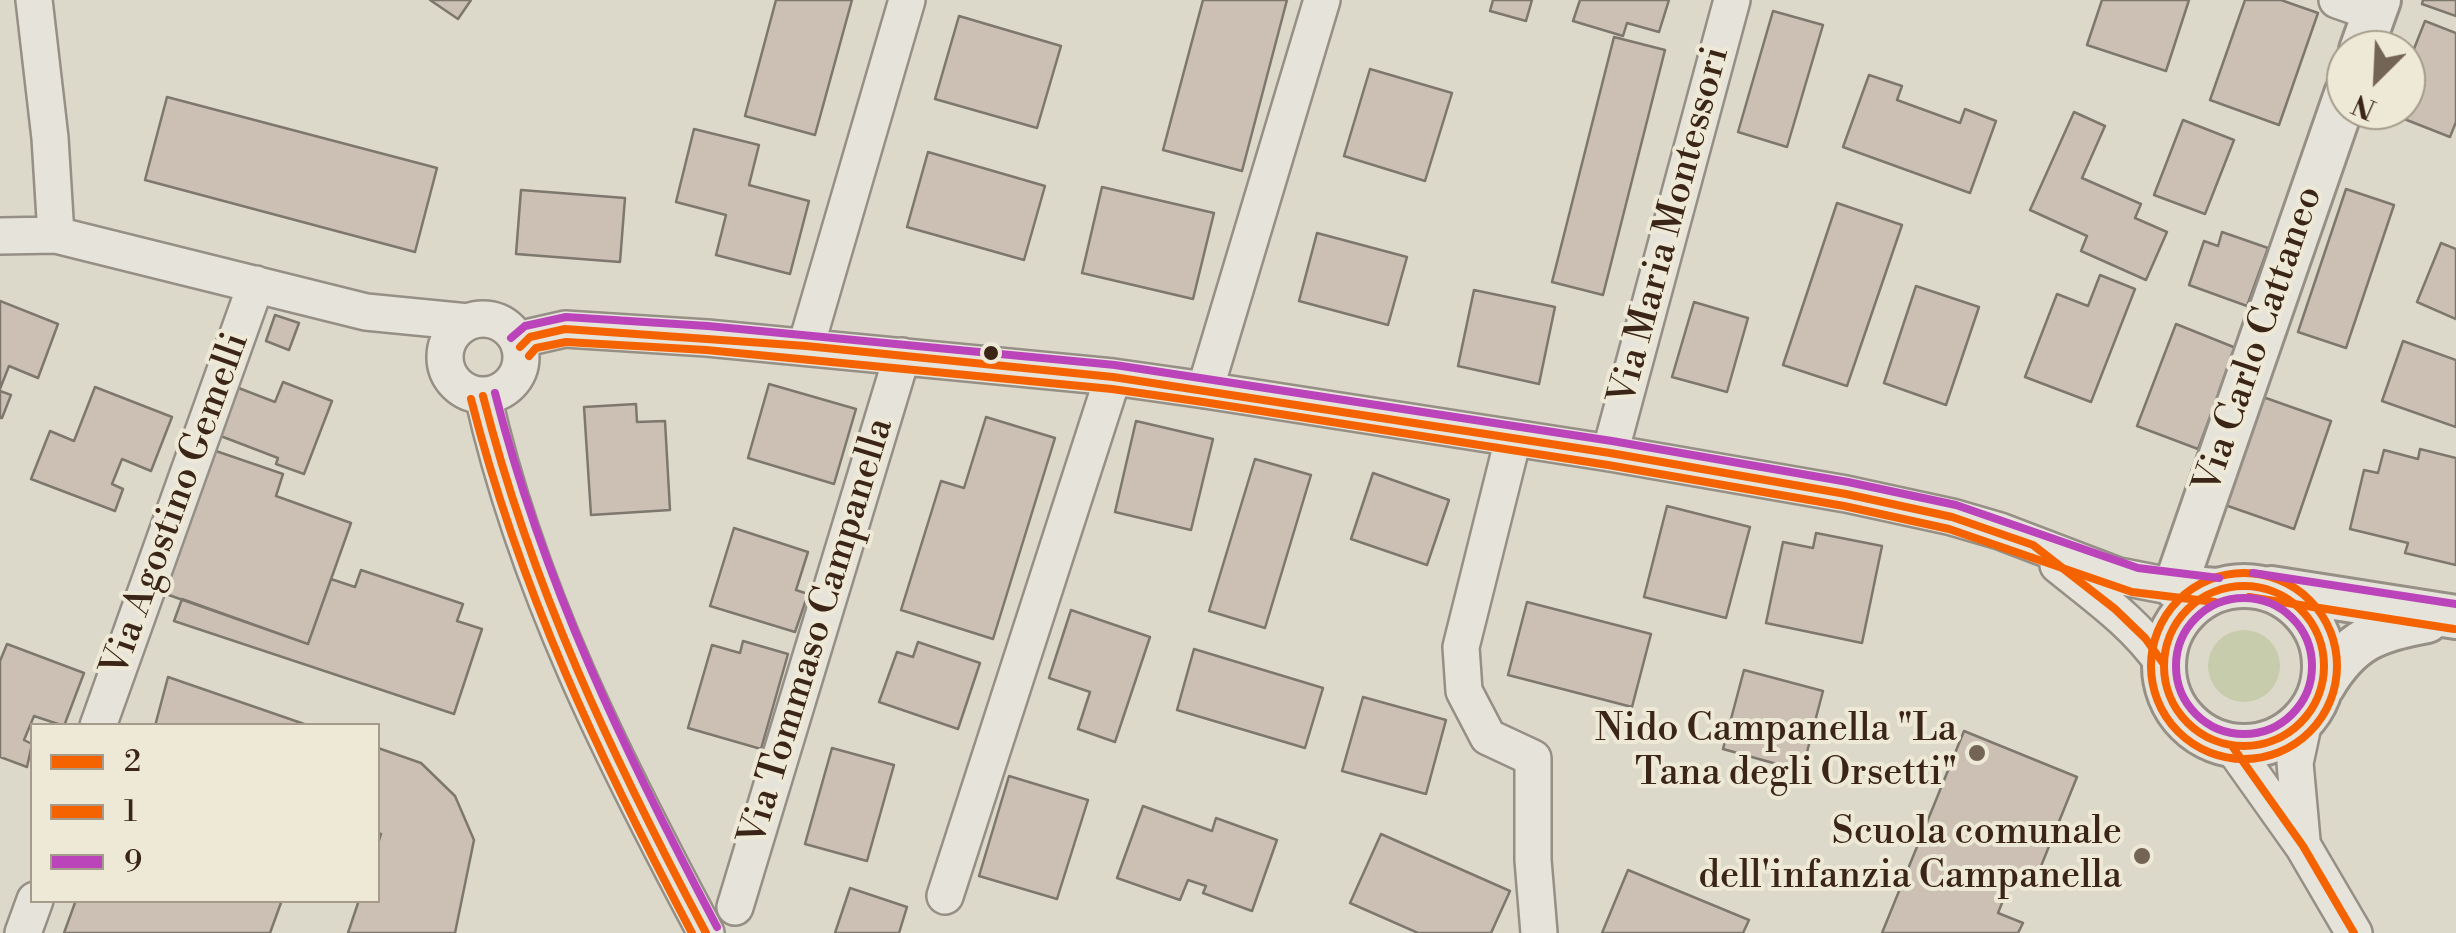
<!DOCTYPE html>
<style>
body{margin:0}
#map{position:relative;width:2456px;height:933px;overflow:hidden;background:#ddd9ca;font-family:"Libre Bodoni",serif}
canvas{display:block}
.legend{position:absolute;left:30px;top:723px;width:350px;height:180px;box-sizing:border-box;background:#eee9d7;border:2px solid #a69b8a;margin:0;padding:12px 18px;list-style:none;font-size:30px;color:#3b2516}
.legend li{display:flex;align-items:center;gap:20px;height:50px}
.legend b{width:50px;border:2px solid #a69b8a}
.north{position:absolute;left:2326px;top:30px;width:100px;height:100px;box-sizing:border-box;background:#eee9d7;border:2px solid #a69b8a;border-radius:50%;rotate:204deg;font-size:28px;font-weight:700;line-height:40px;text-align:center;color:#3b2516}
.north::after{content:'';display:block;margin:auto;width:35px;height:45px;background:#746455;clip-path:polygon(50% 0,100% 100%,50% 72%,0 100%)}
</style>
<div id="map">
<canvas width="2456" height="933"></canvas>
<ul class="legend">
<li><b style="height:12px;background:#f56301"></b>2</li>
<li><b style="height:12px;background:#f56301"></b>1</li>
<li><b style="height:12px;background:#b4b"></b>9</li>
</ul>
<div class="north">N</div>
</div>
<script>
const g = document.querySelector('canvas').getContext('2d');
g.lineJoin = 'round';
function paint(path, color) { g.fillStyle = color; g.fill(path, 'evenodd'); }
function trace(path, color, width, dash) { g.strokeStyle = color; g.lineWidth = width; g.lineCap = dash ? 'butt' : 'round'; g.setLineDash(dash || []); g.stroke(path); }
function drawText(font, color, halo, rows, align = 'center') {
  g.font = font + ' "Libre Bodoni",serif'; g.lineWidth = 8; g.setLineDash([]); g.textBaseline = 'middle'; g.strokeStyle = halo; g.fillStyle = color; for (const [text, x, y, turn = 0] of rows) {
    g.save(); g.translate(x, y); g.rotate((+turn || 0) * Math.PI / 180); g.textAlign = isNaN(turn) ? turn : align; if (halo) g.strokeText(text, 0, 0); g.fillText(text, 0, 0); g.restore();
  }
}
paint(new Path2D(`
 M2208 666a36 36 0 1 1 72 0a36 36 0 1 1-72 0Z`), '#c7ccac');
const building = new Path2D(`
 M430,0H471L458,19Z
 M776,0H852L815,135L745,116Z
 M1203,0H1287L1242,171L1163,150Z
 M1493,0H1532L1526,21L1490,11Z
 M1580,0H1669L1659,32L1627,23L1623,36L1573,21Z
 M2102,0H2189L2166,71L2087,45Z
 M2245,0H2281L2318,13L2279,125L2210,100Z
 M2423,0H2456V16L2422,4Z
 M1773,11L1823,25L1787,147L1738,132Z
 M959,16L1061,46L1037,128L935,99Z
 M2425,21L2456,33V122L2450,137L2389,113L2406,110V69Z
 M1614,37L1665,50L1603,295L1552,282Z
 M1370,69L1452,93L1425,181L1344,156Z
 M1869,75L1902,86L1897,100L1960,123L1965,109L1996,121L1970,193L1843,147Z
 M167,97L437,168L415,252L145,180Z
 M2074,112L2105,126L2082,178L2141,204L2135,218L2167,232L2146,280L2081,251L2087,236L2030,210Z
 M2183,120L2234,140L2205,214L2154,195Z
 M694,129L759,145L749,185L809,201L790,274L716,255L726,215L676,202Z
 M928,152L1045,186L1024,260L907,227Z
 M1102,187L1214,213L1193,299L1082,273Z
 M2346,189L2394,205L2346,348L2298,332Z
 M521,190L625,198L620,262L516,254Z
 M1837,203L1902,225L1847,386L1783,365Z
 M2222,232L2268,248L2247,306L2189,285L2204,241L2218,246Z
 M1317,233L1407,257L1388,325L1299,301Z
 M2441,243L2456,249V319L2417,302Z
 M2100,275L2135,289L2091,402L2025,377L2057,294L2088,306Z
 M1916,286L1979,307L1946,405L1884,383Z
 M1474,290L1555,307L1539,384L1458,366Z
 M0,301L58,324L38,378L9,366L0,389Z
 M1694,302L1748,318L1727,392L1672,377Z
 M275,315L299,323L289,350L266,341Z
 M2176,324L2236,348L2198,449L2137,426Z
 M2403,341L2456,360V427L2382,401Z
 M283,382L332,401L304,474L276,464L278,458L218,435L236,387L275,402Z
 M769,384L856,409L834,484L748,458Z
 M95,387L172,417L151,471L122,459L112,484L123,489L115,511L31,479L50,431L74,441Z
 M0,391L11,395L2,418H0Z
 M2263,397L2331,421L2294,529L2225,505Z
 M636,404L637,422L665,421L670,510L591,515L584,407Z
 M986,417L1055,438L993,639L901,610L941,481L964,488Z
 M1136,421L1213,439L1191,530L1115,512Z
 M2420,449L2456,458V565L2405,553L2408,543L2350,529L2364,470L2378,473L2384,450L2418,459Z
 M213,450L283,474L276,496L351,523L308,644L163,593Z
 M1255,459L1311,475L1265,628L1209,611Z
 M1373,473L1449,500L1427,565L1351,539Z
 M1667,506L1750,527L1726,618L1644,597Z
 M734,528L808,552L796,590L808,594L795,632L710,606Z
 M1816,533L1882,546L1862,643L1766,623L1783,542L1813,548Z
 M361,570L463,604L457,621L482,629L454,714L174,621L182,599L308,644L331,579L355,587Z
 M1527,602L1651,634L1632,707L1508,675Z
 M1071,610L1150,637L1115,742L1078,729L1090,692L1049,678Z
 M743,641L788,654L761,749L688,728L712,645L740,653Z
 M918,642L980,663L958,729L879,702L897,652L913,657Z
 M7,644L84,673L64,726L34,716L24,740L32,744L27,767L0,757V661Z
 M1194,649L1323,688L1305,748L1177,710Z
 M1744,670L1823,691L1802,771L1723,749Z
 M168,677L310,726H155Z
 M1363,697L1446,720L1426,794L1342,771Z
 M1964,731L2077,777L2035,881L2014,873L1998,913L2023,923L2018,933H1882Z
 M378,748L421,763L455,796L474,840L455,933H348L359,900H378V844L381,834L378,833Z
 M832,748L894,765L867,861L805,844Z
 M1009,776L1088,800L1057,899L979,876Z
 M1143,806L1212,831L1216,818L1277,840L1252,911L1203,893L1206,886L1188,880L1180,900L1117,878Z
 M1381,834L1510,891L1491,933H1418L1350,903Z
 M1628,870L1749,920L1743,933H1602Z
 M850,888L907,907L899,933H835Z
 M76,900H282L270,933H64Z`);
paint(building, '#ccc0b4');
trace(building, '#7d776e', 2.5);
const minor = new Path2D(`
 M34,0L50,138L56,235
 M2337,0L2374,13
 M0,236L56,235L366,312L468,322
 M445 357a38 38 0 1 1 76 0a38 38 0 1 1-76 0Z
 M806,346L907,0
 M520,347L530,337L565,329L707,338L1113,377L1205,390L1610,453L1846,494L1952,517L2000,531L2118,576L2175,587
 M1205,390L1322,0
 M483,396C526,588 614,761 706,933
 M1513,439L1461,647L1464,691L1488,737L1533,758V860L1539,933
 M1610,453L1732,0
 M2058,565C2096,596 2134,622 2163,663
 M98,726L256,284
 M2232,746L2303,846L2354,933
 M2302,840L2295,763L2304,721
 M945,896L1113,377
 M735,907L902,356
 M23,933L35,900`);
const tertiary = new Path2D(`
 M2361,50L2379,0
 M2164 666a80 80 0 1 1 160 0a80 80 0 1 1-160 0Z
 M2271,588L2456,617
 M2217,590L2175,587L2346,94
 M2323,686C2350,640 2376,630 2427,621`);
trace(minor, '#958f85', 40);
trace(tertiary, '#958f85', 48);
trace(minor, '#e6e3db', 35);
trace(tertiary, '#e6e3db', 42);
trace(new Path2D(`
 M520,347L530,337L565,329L806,346L1113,377L1610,453L1846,494L1952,517L2033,545L2115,609L2145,638L2163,663
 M483,396C532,589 613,758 706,933
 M2164 666a80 80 0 1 1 160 0a80 80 0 1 1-160 0Z
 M2232,746L2303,846L2354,933`), '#f56301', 8);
trace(new Path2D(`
 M529,356L536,348L566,342L706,350L1112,389L1203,402L1608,465L1844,506L1949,529L2132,592L2215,602
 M471,399C520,591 600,759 692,933
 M2151 666a93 93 0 1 1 186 0a93 93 0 1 1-186 0Z
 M2249,597L2454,629`), '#f56301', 8);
trace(new Path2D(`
 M511,338L525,326L566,317L708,326L1115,365L1612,441L1848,482L1956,505L2138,568L2219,578
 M495,393C544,585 625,753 717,927
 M2253,573L2456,604
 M2176 666a68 68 0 1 1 136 0a68 68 0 1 1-136 0Z`), '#b4b', 8);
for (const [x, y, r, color] of [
 [991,353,9,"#3b2516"],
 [1977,753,10,"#746455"],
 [2142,856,10,"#746455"]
]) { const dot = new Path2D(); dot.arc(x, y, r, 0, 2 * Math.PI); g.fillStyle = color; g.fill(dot); trace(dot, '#eee9d7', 4); }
drawText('38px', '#3b2516', '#eee9d7', [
 ["Via Maria Montessori",1671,226,-75],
 ["Via Carlo Cattaneo",2260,340,-71],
 ["Via Agostino Gemelli",177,505,-70],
 ["Via Tommaso Campanella",818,632,-73]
]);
drawText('38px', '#3b2516', '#eee9d7', [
 ["Nido Campanella \"La",1957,731],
 ["Tana degli Orsetti\"",1957,775],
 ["Scuola comunale",2122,834],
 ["dell'infanzia Campanella",2122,878]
], 'right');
</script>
